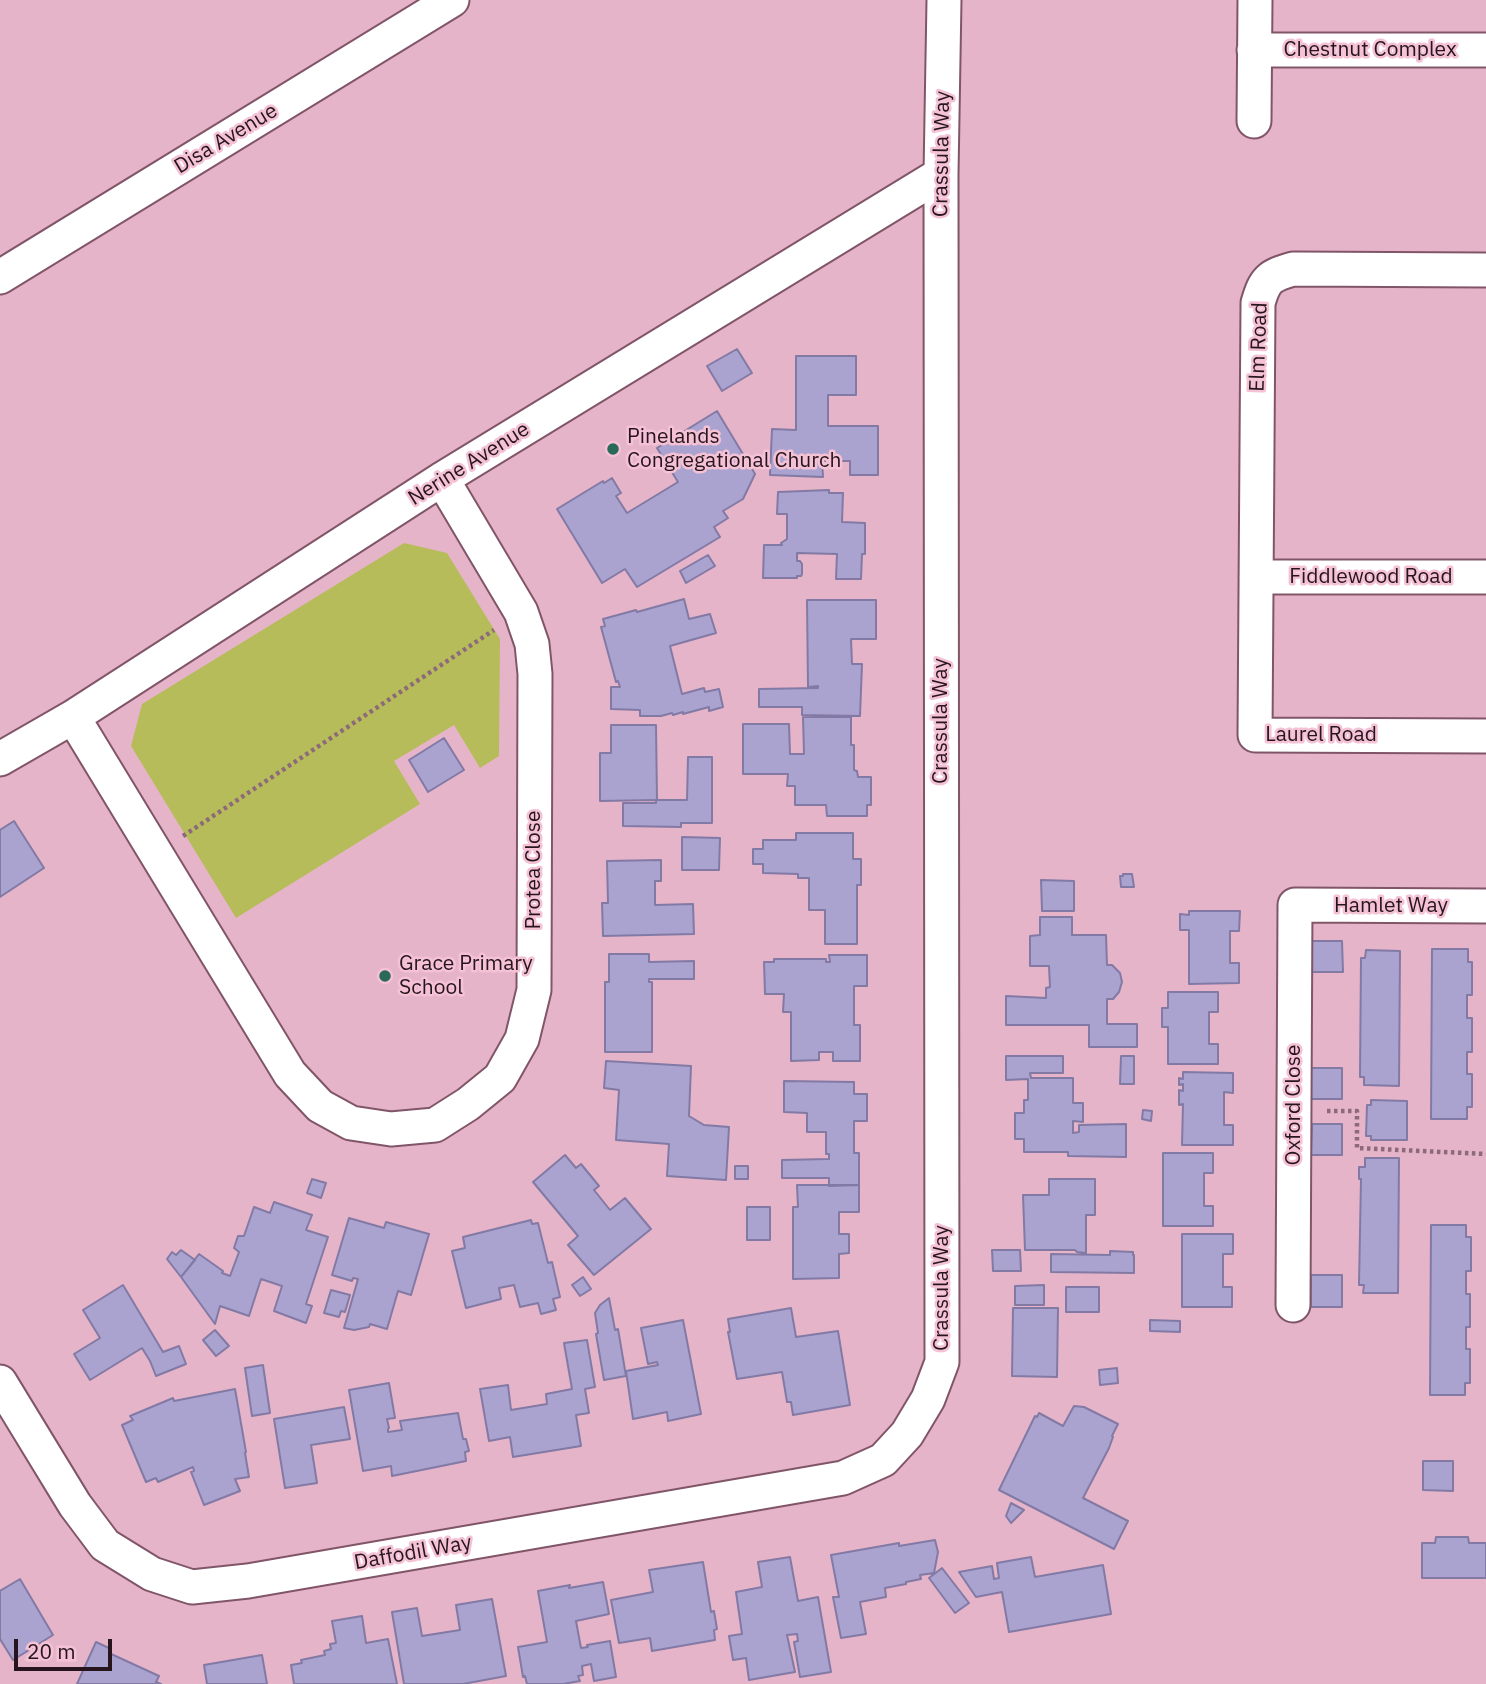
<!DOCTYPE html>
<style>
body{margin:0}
#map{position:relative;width:1486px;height:1684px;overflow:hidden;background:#e6b4c9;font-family:"IBM Plex Sans",sans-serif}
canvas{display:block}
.scale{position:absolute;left:14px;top:1639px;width:98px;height:32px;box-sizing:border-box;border:4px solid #27151d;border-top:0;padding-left:9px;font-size:21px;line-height:24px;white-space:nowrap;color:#27151d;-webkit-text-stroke:5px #f4c1d5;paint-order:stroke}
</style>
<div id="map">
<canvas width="1486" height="1684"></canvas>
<div class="scale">20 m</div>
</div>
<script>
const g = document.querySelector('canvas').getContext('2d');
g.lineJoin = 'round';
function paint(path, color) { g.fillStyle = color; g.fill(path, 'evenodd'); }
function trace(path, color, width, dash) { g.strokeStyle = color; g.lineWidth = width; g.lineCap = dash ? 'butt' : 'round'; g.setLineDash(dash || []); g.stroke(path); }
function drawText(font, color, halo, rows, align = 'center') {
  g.font = font + ' "IBM Plex Sans",sans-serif'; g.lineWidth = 5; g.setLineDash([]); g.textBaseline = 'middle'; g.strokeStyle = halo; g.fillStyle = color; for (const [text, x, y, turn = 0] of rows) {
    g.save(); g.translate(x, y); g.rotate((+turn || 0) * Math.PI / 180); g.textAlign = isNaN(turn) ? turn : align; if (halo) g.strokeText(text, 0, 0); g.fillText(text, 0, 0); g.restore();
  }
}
paint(new Path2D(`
 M404,543L447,553L500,639L499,756L480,768L454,725L394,761L420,804L236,918L131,746L142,704Z`), '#b6bc5a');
const building = new Path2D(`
 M737,349L752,373L722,391L707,366Z
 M796,356H856V395H828V426H878V475H850V461H822L823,477L770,475L772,429L796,430Z
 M717,411L755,474L743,499L723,511L728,518L714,527L720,537L637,587L625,569L602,583L557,509L603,481L604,483L612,478L621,493L616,496L627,513L678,482L657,448Z
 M829,490V493H843L842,522L865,523V554H862L861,579H836L837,554L797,553V561H800L802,564V574L801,576H797V578H763L764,545H782L781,543L787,539V514H777L778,492Z
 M708,555L715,566L686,583L680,571Z
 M684,599L689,619L710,614L716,633L670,646L682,694L704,688L705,692L719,689L723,707L709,711V707L683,714V712L673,715L672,713L661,716H640V710L611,709V687H620L618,681L616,682L601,627L605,626L603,619L636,610L637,612Z
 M807,600H876V639H851L852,664H862L860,716L802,715V707H759V689L818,688V686L808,687Z
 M803,717H851V745H854V770L857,771L858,777H871V805H867V816H827L826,805H795V786H787L788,774H743V724H789L790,754H804Z
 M611,725H656L657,800H687L688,757H712V823H681V827L623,826V803H656V800L600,801V753H611Z
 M444,738L464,770L428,792L409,760Z
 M14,821L44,868L0,897V830Z
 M796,833H853V859H861V885H857V944H825V910H809V878H798V874L763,873V864H753V849H763V840H796Z
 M682,837L720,838L719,870H682Z
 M661,860V881H655V905L693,904L694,934L603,936L602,903H608L607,861Z
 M1123,874H1132L1134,887H1121L1120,876H1123Z
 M1041,880L1074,881V911H1042Z
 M1189,911H1240L1239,931H1230V963H1239V983L1189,984V930H1180V914L1189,915Z
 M1040,917H1072V935H1106L1107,965H1112L1120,973L1122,982L1119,992L1113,999H1107V1024H1137V1047H1089V1025H1006V996L1046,998V988L1050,987L1049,966H1030V936L1040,935Z
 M1312,941H1342L1343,972H1311Z
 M1432,949H1468V962H1472V995H1467V1018H1472V1052H1467V1074H1472V1107H1467V1119H1431Z
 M1366,950L1400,951L1399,1086L1364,1085V1077H1360L1361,958H1365Z
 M609,954H649V962L694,961V979H649V982H652V1052H605V982H609Z
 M829,955H867V986H854V1025H860V1061H833V1052H819V1060L791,1061V1012H783L784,994H765L764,962H774V959H826V962H830Z
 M1168,992H1218V1012H1209V1044H1218V1064H1168V1027H1162V1008H1168Z
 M1006,1056H1063V1073H1030L1031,1078H1073V1103H1083V1122L1073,1121V1133L1079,1132V1125L1126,1124V1157L1068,1156V1152H1024V1139H1015V1113H1024V1100H1028V1079L1006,1080Z
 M1121,1056H1134V1084H1120Z
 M606,1061L691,1066L689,1116L704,1125L729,1127L726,1180L667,1176L669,1144L616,1140L619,1090L604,1088Z
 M1311,1068H1342V1099H1311Z
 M1183,1072L1233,1073V1093L1224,1092V1125H1233V1145H1182L1183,1104L1179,1105V1090L1183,1091V1084L1179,1085V1078L1183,1079Z
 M784,1081L854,1082V1094H867V1121H854V1153H859V1185L829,1186V1178H782V1160L829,1159V1154H826V1132H807V1113L784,1112Z
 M1371,1100L1407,1101V1140H1371V1136H1366L1367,1105H1371Z
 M1143,1110L1152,1111L1151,1121L1142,1119Z
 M1312,1124H1342V1155H1311Z
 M1163,1153H1213V1173H1204V1206H1213V1226H1163Z
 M565,1155L576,1168L581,1164L599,1186L594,1190L610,1210L625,1198L651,1229L594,1275L568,1245L578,1236L533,1182Z
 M1365,1158H1399L1398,1293H1363L1364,1285H1359L1361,1179H1359V1167H1365Z
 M735,1166H748V1179H735Z
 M312,1179L326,1183L321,1198L307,1193Z
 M1049,1179H1095V1215H1086V1253L1077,1252L1075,1250H1025L1023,1195H1049Z
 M797,1185H859V1212H839V1234H849V1253L839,1254V1278L793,1279V1207H798Z
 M274,1202L312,1215L306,1230L328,1237L306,1304L312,1306L306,1323L274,1311L282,1286L261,1279L249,1316L220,1306L215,1324L181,1277L199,1254L223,1271L222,1273L230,1276L239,1252L234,1248L238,1236H244L254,1207L270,1213Z
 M747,1207H770V1240H747Z
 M349,1218L384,1228L386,1222L429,1234L411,1295L398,1291L387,1329L370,1324L369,1327L354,1330L344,1328L358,1279L353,1278L352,1281L332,1275Z
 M531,1220L532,1224L538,1223L548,1263L552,1262L560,1297L553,1299L556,1310L541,1314L538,1303L520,1307L514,1285L499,1288L501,1299L466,1308L452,1251L465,1248L463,1237Z
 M1431,1225H1466V1237H1471V1271H1466V1294H1470V1327H1466V1349H1470V1383H1465V1395H1430Z
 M1182,1234H1233V1254H1223V1287H1232V1307H1182Z
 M181,1250L195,1260L181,1277L167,1259L172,1252L176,1255Z
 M992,1250H1020L1021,1271H993Z
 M1110,1251L1133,1252V1255H1134V1273L1051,1272V1254L1110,1255Z
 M1311,1275H1342V1307H1311Z
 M583,1277L591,1289L580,1296L572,1285Z
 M123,1285L163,1352L179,1346L186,1364L156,1376L150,1361L142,1348L90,1380L74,1354L100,1338L83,1310Z
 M1044,1285V1305H1015V1286Z
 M1066,1287H1099V1312H1066Z
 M331,1290L350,1295L345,1312L341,1311L339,1317L324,1313Z
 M609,1298L615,1330L618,1329L626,1376L604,1380L596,1334L598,1333L595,1313L600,1305Z
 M791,1308L796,1337L838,1331L850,1405L793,1415L791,1402H787L782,1372L737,1379L728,1332H730L728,1319Z
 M1013,1308H1058L1057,1377L1012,1376Z
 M683,1320L701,1414L668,1421L667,1412L633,1419L626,1371L658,1365L657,1362L648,1364L641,1328Z
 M1150,1320L1180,1321V1332L1150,1331Z
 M215,1330L229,1346L216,1356L203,1340Z
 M587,1340L595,1387L585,1389L589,1413L576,1415L581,1446L513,1457L510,1437L489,1441L480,1389L508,1385L511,1410L547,1404L546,1394L572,1389L564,1343Z
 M263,1365L270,1413L252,1416L245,1368Z
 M1117,1368L1118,1383L1100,1385L1099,1370Z
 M389,1383L395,1418L387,1419L389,1428L388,1429V1432L402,1430L400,1421L458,1413L463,1439H466L469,1451L465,1452L466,1461L392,1476L391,1466L363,1471L349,1390Z
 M235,1389L246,1452L245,1453L249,1477L235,1479L240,1491L204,1505L191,1472L194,1471L193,1467L158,1482L156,1478L146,1482L122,1425L133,1420L130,1416L173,1398L174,1401Z
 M1074,1406L1084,1407L1118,1424L1112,1436L1113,1437L1109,1448L1083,1498L1128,1521L1114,1549L999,1490L1035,1416L1037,1417L1039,1413L1063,1426Z
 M344,1407L350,1439L311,1445L317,1483L285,1488L274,1419Z
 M1423,1461H1453V1491L1423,1490Z
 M1011,1503L1024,1510L1011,1523L1006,1516Z
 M1436,1537H1468L1469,1543H1486V1578H1422V1543H1435Z
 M935,1540L938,1552L934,1573L920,1575L921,1579L906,1582V1584L885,1588L886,1597L860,1602L866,1634L841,1638L833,1597H839L831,1555L899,1543V1546Z
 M790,1557L798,1601L818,1597L831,1672L800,1677L794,1642L798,1641L797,1634L787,1635L795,1672L749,1680L746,1658L733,1660L729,1636L742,1634L736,1592L762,1587L758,1562Z
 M1031,1557L1035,1577L1103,1565L1111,1614L1009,1632L1002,1592L976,1597L959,1572L992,1566L994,1579L999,1578L997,1563Z
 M703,1562L711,1612L714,1611L717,1629L714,1630L715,1640L652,1651L650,1638L619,1643L611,1600L653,1592L649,1570Z
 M942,1568L969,1603L955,1613L929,1578Z
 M20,1579L53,1635L13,1660L0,1639V1591Z
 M603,1582L609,1614L576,1621L581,1648L588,1647L587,1645L610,1641L616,1677L594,1681L591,1664L582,1666L583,1675L578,1676L580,1681L563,1684H527L525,1676L523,1677L518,1647L547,1642L538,1591L570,1585L569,1588Z
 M492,1599L506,1676L463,1684H404L392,1612L417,1608L422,1636L460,1630L456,1605Z
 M362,1616L366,1643L388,1639L397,1684H294L291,1665L302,1663L301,1660L325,1655L324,1651L331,1649L330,1644L336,1643L332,1621Z
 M96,1642L111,1649L109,1653L159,1676L156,1682L161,1684H77Z
 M262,1655L267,1684H207L204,1665Z`);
paint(building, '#aaa3d0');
trace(building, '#827aa5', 2);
const street = new Path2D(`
 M1254,50H1486
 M1254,121L1255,0
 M1486,270L1293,269C1269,276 1265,279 1258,303L1255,735L1486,736
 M0,277L452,0
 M1256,577H1486
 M73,717L290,1074L320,1106L351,1123L391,1129L435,1125L468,1104L500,1078L522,1039L534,990L535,674L532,644L521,612L442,479
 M0,759L73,717L442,479L941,174
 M1293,1305L1295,905L1486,906
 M0,1382L75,1505L105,1545L152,1574L192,1587L248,1581L843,1478L883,1460L907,1434L928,1399L942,1362L941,174L944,0`);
trace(street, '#815568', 37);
trace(new Path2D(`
 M183,836L494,630
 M1327,1111H1357V1148L1486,1154`), '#8d6a79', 4.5, [3.5, 3.5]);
trace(street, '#fff', 33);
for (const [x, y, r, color] of [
 [613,449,7,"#296957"],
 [385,976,7,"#296957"]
]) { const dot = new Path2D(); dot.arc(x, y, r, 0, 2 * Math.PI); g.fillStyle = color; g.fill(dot); trace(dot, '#f4c1d5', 2.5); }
drawText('21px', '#27151d', '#f4c1d5', [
 ["Chestnut Complex",1370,50],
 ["Disa Avenue",226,139,-31],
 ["Crassula Way",942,154,-89],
 ["Elm Road",1259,347,-88],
 ["Nerine Avenue",469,464,-32],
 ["Fiddlewood Road",1371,577],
 ["Crassula Way",941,721,-90],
 ["Laurel Road",1321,735],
 ["Protea Close",534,870,-90],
 ["Hamlet Way",1391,906],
 ["Oxford Close",1294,1105,-90],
 ["Crassula Way",942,1288,-90],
 ["Daffodil Way",413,1553,-10]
]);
drawText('21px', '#27151d', '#f4c1d5', [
 ["Pinelands",627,437],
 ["Congregational Church",627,461],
 ["Grace Primary",399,964],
 ["School",399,988]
], 'left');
</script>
